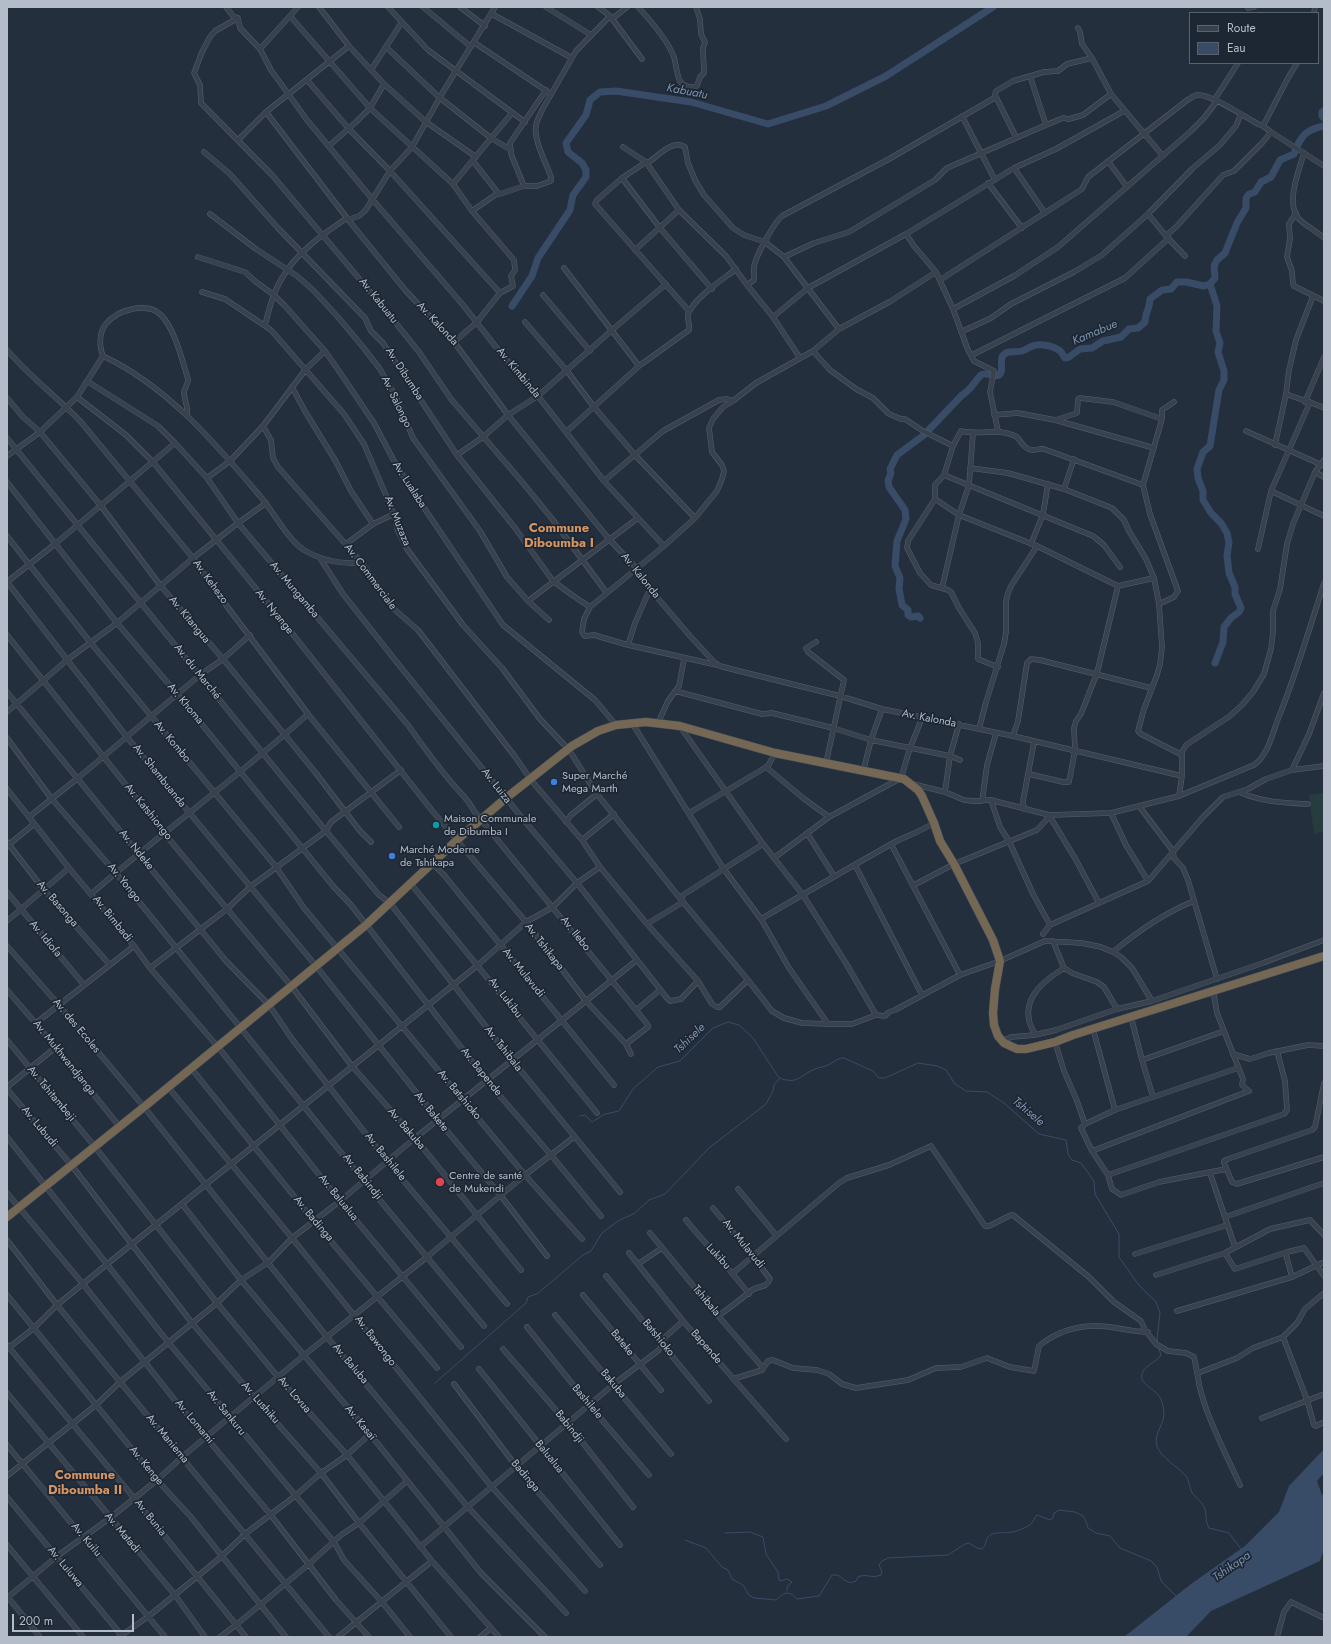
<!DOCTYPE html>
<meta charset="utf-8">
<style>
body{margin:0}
#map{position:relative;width:1331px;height:1644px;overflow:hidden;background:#242f3e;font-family:Jost,sans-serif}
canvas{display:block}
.frame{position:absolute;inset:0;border:8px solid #b4bcc9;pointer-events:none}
.legend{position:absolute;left:1189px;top:12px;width:130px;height:52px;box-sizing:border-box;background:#1d2633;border:1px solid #59626f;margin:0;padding:5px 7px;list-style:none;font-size:12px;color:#b4bcc9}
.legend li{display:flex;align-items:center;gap:8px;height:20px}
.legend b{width:20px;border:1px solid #59626f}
.scale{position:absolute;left:12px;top:1614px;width:122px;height:18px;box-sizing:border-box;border:2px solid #b4bcc9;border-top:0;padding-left:5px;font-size:12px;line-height:14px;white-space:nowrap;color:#b4bcc9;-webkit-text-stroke:3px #1d2633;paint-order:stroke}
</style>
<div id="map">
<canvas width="1331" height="1644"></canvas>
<div class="frame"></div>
<ul class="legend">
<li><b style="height:5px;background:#38414e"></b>Route</li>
<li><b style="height:11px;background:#394c67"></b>Eau</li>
</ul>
<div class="scale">200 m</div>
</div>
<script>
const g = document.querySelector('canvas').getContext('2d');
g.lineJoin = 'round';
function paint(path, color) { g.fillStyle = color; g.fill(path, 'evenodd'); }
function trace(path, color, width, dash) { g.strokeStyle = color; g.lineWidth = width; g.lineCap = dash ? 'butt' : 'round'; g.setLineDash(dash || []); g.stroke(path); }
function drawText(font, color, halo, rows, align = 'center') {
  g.font = font + ' Jost,sans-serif'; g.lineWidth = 3.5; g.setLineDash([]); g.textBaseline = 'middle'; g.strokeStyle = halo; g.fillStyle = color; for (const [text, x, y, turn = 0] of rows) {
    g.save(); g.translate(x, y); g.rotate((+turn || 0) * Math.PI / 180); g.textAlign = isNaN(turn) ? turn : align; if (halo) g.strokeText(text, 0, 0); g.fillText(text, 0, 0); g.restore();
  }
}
paint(new Path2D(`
 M1324,793V832L1314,834L1309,795Z`), '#263c3f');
paint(new Path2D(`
 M1324,1449V1473L1317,1481L1322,1495H1324V1548L1320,1561L1211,1611L1186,1637H1124L1191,1584L1245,1546L1279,1512L1289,1486Z`), '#394c67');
trace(new Path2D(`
 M580,1116L585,1115L592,1122L605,1114L619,1111L633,1089L658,1067L680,1061L713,1028L728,1022L739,1025L753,1038L779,1078C799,1085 800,1075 815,1069C820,1067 825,1067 830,1064C835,1061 838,1058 844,1058L873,1071L879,1078H885L918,1063L937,1066L946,1070L955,1084L966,1091L987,1092L1004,1103L1039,1134L1066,1140L1068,1154L1072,1160L1081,1163L1094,1181L1095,1194L1119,1234V1257L1138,1284L1156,1302L1160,1313L1157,1339L1158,1344
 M1159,1349L1161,1355C1156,1363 1144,1365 1142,1374C1139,1386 1159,1389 1162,1402C1163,1406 1164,1410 1164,1414C1164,1425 1153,1435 1157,1446C1162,1459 1176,1465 1185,1475C1190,1480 1189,1489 1193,1494C1196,1498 1201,1501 1203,1505C1208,1513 1204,1519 1209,1528L1229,1533L1241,1549
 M435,1383L526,1303L528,1297L537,1294L583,1255L591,1251L602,1233L618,1221L635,1213L649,1200L665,1194L709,1148L766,1104L773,1091L774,1085L779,1079
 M725,1533L750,1532L763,1537L766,1554L778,1572L779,1580L780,1581L787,1579L792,1582L787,1587V1591
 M685,1540L706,1548L722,1567L728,1570L732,1579L743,1585L749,1595L754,1598L776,1600C784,1592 788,1590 797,1599L819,1596L832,1575H837C845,1578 847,1586 856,1581L858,1577C866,1573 871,1579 881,1575L882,1572L879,1565L882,1561L888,1558L948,1555L965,1544L969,1543L977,1548L982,1549C987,1545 985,1538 990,1535C995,1532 1006,1533 1012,1532C1018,1531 1028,1527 1032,1523C1034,1520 1034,1518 1037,1515L1050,1520L1053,1518L1054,1513L1059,1510L1075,1512L1083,1516L1086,1521L1088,1528L1096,1533L1110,1536L1120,1548L1151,1561L1157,1567L1161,1581L1177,1597`), '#394c67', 1);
trace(new Path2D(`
 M1324,111L1322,112V116L1324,118
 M1210,284L1217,306L1216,331L1220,343L1218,352L1224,371V380L1219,390L1210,446L1203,452L1197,469L1198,478L1203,491V500L1211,513L1221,523L1227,533L1229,543L1227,555L1229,573L1235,587V594L1241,608L1239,612L1231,618L1224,627L1223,642L1215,663
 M512,306L532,276L538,258L570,210L573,195L586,177V170L582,163L568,152L566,143L586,115L590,100L600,92L616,91L691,102L768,124L826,106L886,76L993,7
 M920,618L918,616L911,617L908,615V610L902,605L899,589L900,578L895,566L897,541L906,519L905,510L889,487L888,481L891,473L890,469L897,455L924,435L962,395C971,390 974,382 981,375C987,371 992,378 999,375C1004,371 1000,363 1002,357C1006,349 1015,353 1022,351C1026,350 1029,347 1033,346C1040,343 1054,346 1060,351C1062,352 1063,356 1065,358L1069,357L1080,349L1092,348L1103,341L1121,337L1129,329L1138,328L1145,322C1145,313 1150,308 1150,299L1162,290L1171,289L1177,282H1186L1204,286L1210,284L1215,278L1214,266L1217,260L1225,253L1237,223L1246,208V198L1249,194L1255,192L1261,182L1271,177L1280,160L1294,154C1300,137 1306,129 1324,126`), '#394c67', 7);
const street = new Path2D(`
 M226,7L233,16L238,18L240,28L260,49L271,70L307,120L373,200L463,305L496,347L538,396L604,481L664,546
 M319,7L349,46L384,84L426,122L476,157
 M388,7L428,50L525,122
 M423,7L471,47
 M460,7L485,26
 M546,7L591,35
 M598,7L610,16L642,59
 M638,7C651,21 667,39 674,57C676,64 677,76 680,81C683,87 691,88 697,86L700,77L704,73L703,48L705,42L701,34L700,19L696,7
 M1248,8L1254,7
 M1314,13L1315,7
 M492,14L572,58
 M290,16L370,108L453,184L472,211L514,260L515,270L511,276L513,286L500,293L477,322L454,342
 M238,18L215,31L210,37L202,52L194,73L200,85L201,103L272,175L383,307L419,352L451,399L523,483L553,520L606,592
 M612,19L627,7
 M1078,28L1080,32L1082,44L1092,58L1111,94L1163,156
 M475,43L548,92
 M386,47L440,98L491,138L511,150
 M260,49L298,7
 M371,70L402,22
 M1030,76L1046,125
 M307,80L349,129L390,171L500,293
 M1215,99L1238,63
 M266,112L350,222L406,291L454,342L508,415L609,539L637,569L650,589L690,636L714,662L720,666L731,669L840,696L882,709L1013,736L1182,776
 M962,116L995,180
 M1263,126L1288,78L1297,63
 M1016,137L996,97L995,94L996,91L1013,81L1044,72L1058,71L1067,64L1092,58
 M239,139L266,112L349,46
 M329,146L356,122L370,108L384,84
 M623,147L646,162L679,210L726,256L747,285L773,317L800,358
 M204,152L230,174L277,227L365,318L371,331L383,343L457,455L515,528L553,581L572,595L590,607
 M1304,153C1299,170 1285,204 1299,219C1306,226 1316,231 1324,238
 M473,161L498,193
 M1108,161L1127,187
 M1014,168L1045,213
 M622,178L660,228L712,289
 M988,183L1022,228
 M453,184L512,113
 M524,186L511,154L510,143L546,90
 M472,211L498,193L500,194L524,186H537L551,181V177C546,163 533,139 536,125C537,120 540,115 542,110L576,51L610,16
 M1296,213L1289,224L1290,239L1287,257L1292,271L1293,284L1294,286L1324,301
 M210,214L256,249L297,276L313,290L337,316L363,347L380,369L396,397L413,438L480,531L507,577L528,601L549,620
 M1148,214L1166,236L1185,256
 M1166,236L1177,226L1223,175L1234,171L1262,143L1271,132
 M635,250L679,210
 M198,257L245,272L256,282L274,295L285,306L325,351L341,374L374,423L393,459L412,490L503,625L595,700L616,725
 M784,257L814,243L849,232L935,180L947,168L1046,125L1063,118L1069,119L1083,115L1111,94
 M564,268L639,366
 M936,272L953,309L968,350L974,361L994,371L990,392L998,431
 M940,280L1082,189L1088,177L1186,101C1189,99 1193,96 1197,95C1210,93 1245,117 1258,124L1263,126L1271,132L1324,166
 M747,285L754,280C755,275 753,271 754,267C755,257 774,223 782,216L889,159L996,97
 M202,292L225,299L271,330L344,414L364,444L394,514L398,531L407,549L463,625L502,668L540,719L569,750L597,794L683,902L748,980L772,1011L784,1018L802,1023L828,1024H852L876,1015L885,1016L889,1012L895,1010L960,975L1000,961L1045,941L1082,943L1101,947L1113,952L1121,957L1132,968L1152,1001
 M543,295L590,351
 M953,309L1014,276L1058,247L1190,132L1204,118L1217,101
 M689,311L595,204L597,200L622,178L646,162H649C659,155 673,139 685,147L688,163L695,180L704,195L733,228L744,235L765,242L784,257L839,329
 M773,317L808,288L906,234L1014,168L1056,149L1124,111
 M525,322L567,371L594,407L635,455L695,518
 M265,325C269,309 273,293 282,278C296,253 323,234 347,218L350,219L359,216L365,211L390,171L412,147L443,92L495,7
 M961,332L991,318L1011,304L1074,272L1102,255L1148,214L1193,168L1220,145L1236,126L1241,114
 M7,350C29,376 57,397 81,422L193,558L220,597L308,714L399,827
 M813,351L830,370L856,389L873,398L889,414L901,419H905L923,431L953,446L961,431C980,436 999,427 1017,437C1021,442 1025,450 1033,450C1038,450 1039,448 1044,449L1143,485
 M972,355L1125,278L1169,238
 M87,381L158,426L175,443L207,478L238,523L408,725C422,745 436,764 451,782C459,792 469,800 474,811L648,1025V1027L626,1044
 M292,387L306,413L335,460L351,491L373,524
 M1286,394C1299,399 1312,402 1324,408
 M77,397L126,435L153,462L284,623L434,813L526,922L586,1001L626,1044L631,1054
 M7,398L23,417L40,432L101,506L160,585L223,659L315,772L360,831L371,842
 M1305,402L1324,357
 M994,415L1018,413L1055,420L1154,448
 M187,416C189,408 184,400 184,392C185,387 188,385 188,379C182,360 175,329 161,315C147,301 117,310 106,324C99,332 99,346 103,356C167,386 215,443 260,496C274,512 287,539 304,550C322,561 342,564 362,563
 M1056,420L1077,413L1078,399L1080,398L1113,402L1162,419
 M263,426L271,440L273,458L278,467L362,563L395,610L418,630L516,758L531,780L582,840L600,867L647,924L698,981L712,1004L717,1007H720L748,980
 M1246,431L1322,465
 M566,432L639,366L689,330C691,324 685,318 689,312C697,296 722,280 736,269
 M7,438L326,831L379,895L390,903L512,1060L620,1192
 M1275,445L1286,394L1289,370L1296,340L1313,296
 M953,446L944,475L935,485V499L908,541L907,548L920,573L931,585L948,590L951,592L959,608L975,633L978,643V659L998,667
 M457,455L483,437L508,415L538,396L612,330L666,284
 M7,456L40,432L77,397L103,356
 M970,468L1008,473L1064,489L1112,508L1124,520L1129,531L1146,559L1154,578L1159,604L1162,647L1160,664L1157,675L1144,709L1138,731L1141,734L1182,755
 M1315,472L1324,477
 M944,475L1093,536L1104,545L1120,567
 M207,478L230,461L263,426L306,369L325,351
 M604,481L663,431L719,400L726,399L733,401
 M7,482L117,623L178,695L333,886L351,905L487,1081L551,1155L601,1216
 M1064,489L1074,459
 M1271,491L1324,516
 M935,499L959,515L1037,546L1118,586L1154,578
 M7,536L90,642L276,867L304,908L525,1175L582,1239
 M346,544L373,524L394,514
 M1031,544L1043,514L1048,484
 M1258,549L1271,491L1310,402
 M320,558L343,594L399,665L527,824L577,883L666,997L670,1001L681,999L698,981
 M7,582L126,736L316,966L438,1120L501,1196L547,1256
 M7,582L55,544L175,443
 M942,588L959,515L969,485L973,433
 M528,601L638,518
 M1159,604L1174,597L1178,591L1150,514L1143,485L1162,419V410L1174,402
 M7,635L164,833L292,987L352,1066L415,1138L521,1270
 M816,642L806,648L808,652L844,680L826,763
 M628,645L635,623L650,589
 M717,665L628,645L594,635L585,636L582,632L584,619L590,607L664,546L695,518L717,491L722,479L724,471L722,465L712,452L709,428L713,419L723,407L733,401L756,383L813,351L839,329L891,301L936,272L914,246L906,234
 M675,691L762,714L772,713L833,728L871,740L950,756L960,760
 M7,692L226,961L269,1005L292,1039L387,1161L507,1304
 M7,712L67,660L117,623L193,558L238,523L266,503
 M632,723L723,868L761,919L789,968L828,1024
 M658,723L668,701L679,686L684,659
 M681,728L763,844L803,895L847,965L876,1015
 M979,729L986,702L1004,644L1006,632V601L1008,593L1011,586L1037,546
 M1013,736L1018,721L1027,663L1031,659L1040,660L1151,688
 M7,738L51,798L115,872L364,1181L484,1326
 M766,767L803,798L829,817
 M1292,770L1309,734L1324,693
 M863,772L871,740L882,709
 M1029,774L1063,782H1069L1075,750L1074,728L1076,721L1081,714L1097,673L1118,586
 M913,784L945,792L964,800L973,801L991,800L1049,815L1111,813L1179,796L1254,765C1269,755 1273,730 1280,714C1297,671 1310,627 1324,583
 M7,789L69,868L134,946L150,968L218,1047L340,1201L461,1347
 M945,792L950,756L959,724
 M1239,792C1262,802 1283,803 1308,804
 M1179,796L1182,776V752L1186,745L1230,716L1242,705L1253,692L1264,674L1271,649L1273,632V611L1280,589L1287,544L1293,524L1315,472L1324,460
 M991,800L1000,827L1009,841L1033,894L1050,925
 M982,801L987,765L996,733
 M1139,806L1173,851L1174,858L1183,868L1188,880L1217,979
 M1024,809L1023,801L1034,742
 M689,813L768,766L775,753
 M1111,813L1126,845L1148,881
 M1049,815L1076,860L1099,903
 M29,817L78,778L200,675L223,659L250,635
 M566,822L571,815L597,794
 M807,833L834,876
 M582,840L614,814
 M7,842L44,890L109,964
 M891,844L960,975
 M7,846L34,824
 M774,858L829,817L901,778L910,748L922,718
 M432,863L444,875L614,1085
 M855,865L922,995
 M411,884L597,1113
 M914,885L954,864L1037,830L1049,817
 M7,892L84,985
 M91,894C162,832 238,777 308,714
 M761,919C805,893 849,868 893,843C907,836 921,831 934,823
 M7,921L69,868
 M647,924L683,902L682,898L683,895L763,844
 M1043,934L1050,925L1148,881L1203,817L1223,797L1248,789L1266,779L1292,770L1324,766
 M1053,941L1064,968L1072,973L1097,982L1104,987L1117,1009
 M7,946L58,1004L144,1107L327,1337L467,1506L566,1613
 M1113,952C1138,931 1164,913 1194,901
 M150,968L227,909L251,886L326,831L331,822L401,770
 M7,990L56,1047L119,1126
 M636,1010L660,990
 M1131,1017L1142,1060L1153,1097
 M36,1023L134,946
 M1093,1029L1115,1110
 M1035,1035C1033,1030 1030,1025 1029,1020C1024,996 1045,980 1064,968
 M7,1040L95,1147L217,1303L278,1377L347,1455L432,1561L499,1637
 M1055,1042L1064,1071L1077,1101L1085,1124
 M1004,1043L1007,1039L1011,1037L1035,1035L1056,1030L1117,1009L1152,1001L1263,963L1324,940
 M1233,1054L1250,1059L1269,1053L1308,1045L1324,1046
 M1142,1060L1224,1031
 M191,1068L314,1221L437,1368
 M1324,1083L1315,1127L1312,1130L1228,1159L1224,1161V1163L1232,1182L1237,1184L1324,1157
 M7,1087L56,1047
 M168,1087L292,1238L491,1486L585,1591
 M7,1089L72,1166L192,1323L255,1398L321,1473L359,1523L451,1637
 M7,1137L168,1342L334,1542L344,1560L382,1602L410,1637
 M1092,1151L1249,1091L1242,1085L1243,1079L1217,1013L1213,990
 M1226,1169L1159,1182L1121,1195L1112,1189L1108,1175L1092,1151L1081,1128L1085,1124L1115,1110L1238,1068
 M1210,1173L1235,1247
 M1108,1175L1284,1114L1287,1110L1285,1081L1277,1051
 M738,1189L776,1235
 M7,1193L83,1284L174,1399L270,1514L336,1600L369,1637
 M182,1204L241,1280L370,1434L481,1573L545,1637
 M713,1208L752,1255L770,1279C767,1288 758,1286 752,1290C741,1299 730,1308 718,1316
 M1225,1217L1324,1183
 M686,1220C706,1245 729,1268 749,1294
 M650,1233L714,1311L763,1368
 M7,1240L57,1305L329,1637
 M1287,1252L1286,1255L1292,1277
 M629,1253L683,1321L786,1439
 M1225,1253L1235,1269L1287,1252L1304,1248L1324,1276
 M1135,1254L1227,1225
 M638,1264L662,1248
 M733,1273L839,1183L847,1178L889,1165L931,1146L985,1226H989L1011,1215H1013L1089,1277L1114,1302L1141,1321L1145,1330L1156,1344L1168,1351L1186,1353L1194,1357C1197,1370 1198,1383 1202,1396C1211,1427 1227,1456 1240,1485
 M1156,1275L1225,1253L1270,1229L1310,1220L1324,1235
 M606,1276L709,1401
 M7,1295L157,1480L191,1517L286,1637
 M583,1295L661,1390
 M1177,1311L1292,1277L1324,1262
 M555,1315L671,1454
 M527,1327L590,1406L649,1475
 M1283,1337L1307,1400L1314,1425L1316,1426L1324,1422
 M7,1345L134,1498L246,1637
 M7,1349L34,1328L57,1305L106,1265L478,965L526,922L553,907L577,883L600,867
 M503,1349L568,1424L633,1507
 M479,1369L620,1545
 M1198,1373L1237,1358L1253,1348L1283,1337L1297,1323L1305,1309L1324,1293
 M733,1379L762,1370L768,1361L773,1360L793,1368L817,1370L829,1374L842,1384L856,1388L908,1380L936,1368L961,1367L987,1358L1010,1367L1034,1371L1039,1346C1062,1327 1089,1323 1117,1328C1128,1330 1136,1332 1148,1332
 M454,1384L516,1466L600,1565
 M7,1393L175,1595L205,1637
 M1262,1418L1324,1394
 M7,1445L165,1637
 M7,1476L96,1405L120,1382L217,1303L241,1280L269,1262L292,1238L340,1201L415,1138L637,960
 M7,1497L123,1637
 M7,1545L83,1637
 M420,1547L614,1384L659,1350L663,1344V1339L683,1321
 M7,1596L40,1637
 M7,1598L56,1557L110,1518L157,1480L182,1457L303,1356L427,1257L525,1175L574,1137
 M119,1637L149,1616L221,1557L245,1534L295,1496L321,1473L347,1455L370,1434
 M220,1637L236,1625L309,1564L341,1535L359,1523L407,1481
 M338,1637L432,1561
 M480,1637L491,1628
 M1277,1637L1284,1612L1291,1602L1324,1618`);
const highway = new Path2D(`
 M7,1217L144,1107L366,925L457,840L506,798L572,746L598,731L616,725L646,722L680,726L775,753L904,779L918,790L922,796L934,823L940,841L954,864L993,940L1000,961L995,989L993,1013L994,1025L998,1036L1004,1043L1017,1049H1026L1055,1042L1073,1035L1324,956`);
trace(street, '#565f6c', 5.5);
trace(highway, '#434c59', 9);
trace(street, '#38414e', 4.5);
trace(highway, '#746855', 8);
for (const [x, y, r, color] of [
 [554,782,4,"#3f7fe0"],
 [436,825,4,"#0f9aa8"],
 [392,856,4,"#3f7fe0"],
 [440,1182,5,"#e0444e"]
]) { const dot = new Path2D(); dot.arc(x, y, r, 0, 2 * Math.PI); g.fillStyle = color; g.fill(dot); trace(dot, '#1d2633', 1.5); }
drawText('11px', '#b4bcc9', '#1d2633', [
 ["Av. Kabuatu",378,301,51],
 ["Av. Kalonda",437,324,47],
 ["Av. Kimbinda",518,373,50],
 ["Av. Dibumba",404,374,57],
 ["Av. Salongo",396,402,64],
 ["Av. Lualaba",409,485,57],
 ["Av. Muzaza",397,521,68],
 ["Av. Kalonda",640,576,51],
 ["Av. Commerciale",370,577,53],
 ["Av. Kehezo",210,582,54],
 ["Av. Mungamba",294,590,50],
 ["Av. Nyange",274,612,51],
 ["Av. Kitangua",189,620,50],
 ["Av. du Marché",197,672,51],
 ["Av. Khoma",185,704,50],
 ["Av. Kalonda",929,719,11],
 ["Av. Kombo",172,742,50],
 ["Av. Shambuanda",159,776,51],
 ["Av. Luiza",496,786,52],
 ["Av. Katshiongo",148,812,51],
 ["Av. Ndeke",136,850,51],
 ["Av. Yongo",124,883,51],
 ["Av. Basonga",57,904,49],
 ["Av. Bimbadi",112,919,51],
 ["Av. Ilebo",575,934,51],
 ["Av. Idiofa",45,939,50],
 ["Av. Tshikapa",544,947,52],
 ["Av. Mulavudi",523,973,51],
 ["Av. Lukibu",505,998,52],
 ["Av. des Ecoles",76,1026,50],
 ["Av. Tshibala",503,1049,52],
 ["Av. Mukhwandjanga",64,1058,51],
 ["Av. Bapende",481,1072,51],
 ["Av. Tshitambeji",51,1094,50],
 ["Av. Batshioko",459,1095,50],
 ["Av. Bakete",431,1112,51],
 ["Av. Lubudi",39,1127,50],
 ["Av. Bakuba",406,1129,49],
 ["Av. Bashilele",385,1157,51],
 ["Av. Babindji",362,1177,51],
 ["Av. Balualua",338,1198,51],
 ["Av. Badinga",313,1219,50],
 ["Av. Mulavudi",743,1244,51],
 ["Lukibu",718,1257,47],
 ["Tshibala",706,1301,50],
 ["Batshioko",658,1338,51],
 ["Av. Bawongo",375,1341,52],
 ["Bateke",622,1343,51],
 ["Bapende",706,1347,49],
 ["Av. Baluba",350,1364,50],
 ["Bakuba",613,1384,50],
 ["Av. Lovua",294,1395,49],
 ["Bashilele",587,1402,50],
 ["Av. Lushiku",260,1403,49],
 ["Av. Sankuru",226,1413,51],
 ["Av. Lomami",194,1422,50],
 ["Av. Kasaï",360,1423,50],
 ["Babindji",569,1427,51],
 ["Av. Maniema",167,1439,50],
 ["Balualua",549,1457,51],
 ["Av. Kenge",146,1466,50],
 ["Badinga",525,1476,50],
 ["Av. Bunia",150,1518,51],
 ["Av. Matadi",122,1533,50],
 ["Av. Kuilu",86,1540,50],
 ["Av. Luluwa",65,1567,50]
]);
drawText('11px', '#b4bcc9', '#1d2633', [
 ["Super Marché",562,776],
 ["Mega Marth",562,789],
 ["Maison Communale",444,819],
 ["de Dibumba I",444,832],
 ["Marché Moderne",400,850],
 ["de Tshikapa",400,863],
 ["Centre de santé",449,1176],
 ["de Mukendi",449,1189]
], 'left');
drawText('italic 12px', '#7c92b1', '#1d2633', [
 ["Kabuatu",687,92,11],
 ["Kamabue",1095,333,-23],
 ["Tshisele",690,1039,-44],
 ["Tshisele",1028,1112,40],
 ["Tshikapa",1232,1567,-35]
]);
drawText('bold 13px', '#d59563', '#1d2633', [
 ["Commune",559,529],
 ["Diboumba I",559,544],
 ["Commune",85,1476],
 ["Diboumba II",85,1491]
]);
</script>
